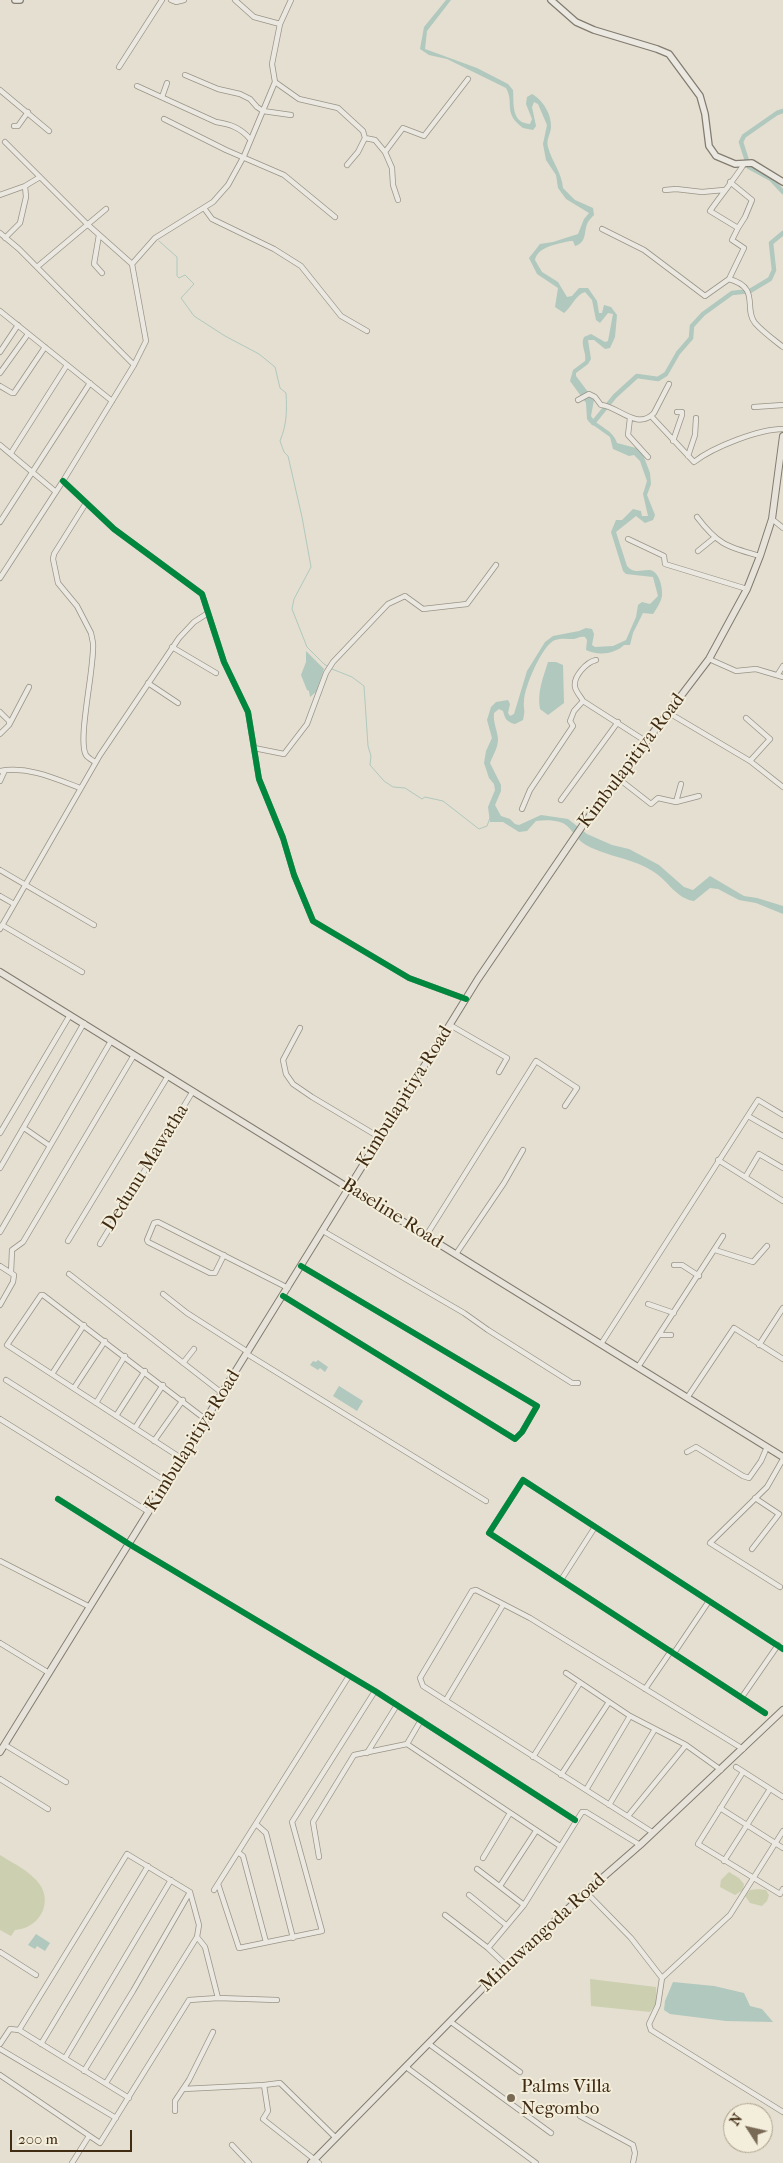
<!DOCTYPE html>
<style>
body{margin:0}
#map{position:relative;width:783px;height:2163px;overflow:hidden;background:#e4dfd0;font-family:"IM FELL French Canon",serif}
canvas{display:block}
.north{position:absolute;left:723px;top:2103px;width:50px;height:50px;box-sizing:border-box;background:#f3eddb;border:1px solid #ab9f8b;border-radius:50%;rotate:305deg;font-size:14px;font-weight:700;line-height:20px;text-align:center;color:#402b13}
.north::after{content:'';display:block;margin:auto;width:18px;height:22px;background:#796a55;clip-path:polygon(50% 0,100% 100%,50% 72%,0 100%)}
.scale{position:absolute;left:10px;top:2130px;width:122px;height:22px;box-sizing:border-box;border:2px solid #402b13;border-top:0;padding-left:6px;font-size:15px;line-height:18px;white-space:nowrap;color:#402b13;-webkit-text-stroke:4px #f3eddb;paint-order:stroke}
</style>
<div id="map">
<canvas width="783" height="2163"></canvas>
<div class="north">N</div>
<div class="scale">200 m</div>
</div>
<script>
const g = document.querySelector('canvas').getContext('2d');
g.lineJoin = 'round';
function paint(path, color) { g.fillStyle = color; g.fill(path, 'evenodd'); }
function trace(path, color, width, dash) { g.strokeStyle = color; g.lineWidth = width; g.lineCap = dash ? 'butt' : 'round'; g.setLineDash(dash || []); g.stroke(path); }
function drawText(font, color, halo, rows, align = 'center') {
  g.font = font + ' "IM FELL French Canon",serif'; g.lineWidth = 4; g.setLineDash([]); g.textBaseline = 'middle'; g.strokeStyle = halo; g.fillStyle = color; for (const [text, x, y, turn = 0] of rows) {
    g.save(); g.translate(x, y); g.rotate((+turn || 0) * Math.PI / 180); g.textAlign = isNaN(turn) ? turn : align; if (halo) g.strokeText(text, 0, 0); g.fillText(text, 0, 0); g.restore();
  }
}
paint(new Path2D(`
 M0,1855C11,1862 24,1868 33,1877C56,1896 43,1928 15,1930L11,1936L0,1930Z
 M729,1872L739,1878L744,1884L743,1890L735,1895L720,1887L721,1880Z
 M758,1889L766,1890L769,1895L767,1901L762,1906L750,1903L745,1896L750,1890Z
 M590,1979L656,1987L657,2003L650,2012L591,2006Z`), '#ccd0b0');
paint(new Path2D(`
 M446,0H451L427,31L425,49L477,68L508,84L513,90C514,104 511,123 530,124L532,119L526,104L527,97L532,94C543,100 552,115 551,128C550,135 546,140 548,147C552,162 562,173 563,188L575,200L593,208L594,215C592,217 590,219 588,222C583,231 588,242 575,246L573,241H570C558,244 538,246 535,260L542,272L558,282L567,297L572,296L579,288H588L597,301L599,313H602L604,305L611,307L617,315L615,337L610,348L605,349L594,340H588L591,359L588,364L576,373V376L594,400L591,416C598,428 612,428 617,443L636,448L642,452L650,473L651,484L647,495L655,515L653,520L645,523L636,516L616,532L627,566C634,574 640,570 649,570C659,570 663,588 662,596C661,602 657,608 653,614L643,613L633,633L630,645H624C615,654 598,656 586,650L587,640L585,637C580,636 579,638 574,639C568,639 561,638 555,640C542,645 524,688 524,701C523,710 526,708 523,720L515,724C506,722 505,718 503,711L499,709L494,713C493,723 497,729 498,739C498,748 493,755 490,763L501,785V791L495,805L501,816L510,819L515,824L519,825L541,815L568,819L587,834L612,845L629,849L659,865L684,887L693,890L710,876L744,896L757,898L783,906V914L756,903L739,900L718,889L710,888L694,901C677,899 668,881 654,872C633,858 608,857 586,845C575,839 571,825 560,822C553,820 544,820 536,821L527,831L519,832L503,822H490L488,807L495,790L494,784L489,778L484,763L486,751L492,738L487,720L491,707L496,702L508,700L510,704L508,713L510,716L514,714L527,671L545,642L553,636L579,631L586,628L592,629L594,634L592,645L595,647L613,646L626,640L636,617L638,605L642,602L650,604L658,596L653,577L626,574L623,571L611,532L616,520H622L633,509L641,511L642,516H648L643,494L647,481L640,461L634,455L629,456L613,449L610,437L589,422L587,419L586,403L570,381L573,370L585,361C587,353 580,345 584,337L591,334L605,342L608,341L613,314L608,313L600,323L596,320L592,300L585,292C575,295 572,307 564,313L555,307L558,288L537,274L529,258L540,244L553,242L578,234L584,219L589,213L566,199L558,188L556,175L546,160L543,144L547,125L538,104L534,102L532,107L536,126L533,130L523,128C502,112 515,104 506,88L447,59L429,55L420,49L424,27Z
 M306,651L324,669L316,692L310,697L309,691L307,690L301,675L306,662Z
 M548,662H556L563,665L564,703L548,715L540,709C537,692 543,678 548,662Z
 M318,1360L328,1367L325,1372L320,1368L318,1370L310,1365L313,1361L316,1362Z
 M339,1386L363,1401L357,1411L333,1396Z
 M36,1934L50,1943L45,1951L37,1946L35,1949L28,1945Z
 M673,1982L714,1986L744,1993L750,2006L762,2009L773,2022L726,2021L670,2014L664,2010L665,2001Z`), '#b0c8be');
trace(new Path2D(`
 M159,241L177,257V276L179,278L185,275L194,284L181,298L194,316L225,336L259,354L275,367L280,388L286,393C287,410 287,424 280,441L284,452L288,456L302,517L311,567L294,599L292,609L307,647L324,664L332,669L352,677L364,686L368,746L371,756L370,765L384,781L393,787L405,788L422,799L425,797L443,801L479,829L487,826L490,818`), '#b0c8be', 1);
trace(new Path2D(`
 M783,111L777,113L744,136L741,142L749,167L771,179L783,192
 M593,423L615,396L637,376L658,379L666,374L678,353L691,338L692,326L703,314L732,293L750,291L770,279L774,270L771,243L783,233`), '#b0c8be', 4.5);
const street = new Path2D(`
 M171,0L176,2L184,0
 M235,0L254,17L280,24L272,64L275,82L299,99L338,108L363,131L365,138L358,152L347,165
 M280,24L291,0
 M119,67L162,0
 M185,75L218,89L240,94L250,99L257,107L263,111L291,115
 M137,86L216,122C230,124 241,128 250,139
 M0,90L49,131
 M162,97L167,83
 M164,119L226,150L284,175L335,217
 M14,126H18L28,112
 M365,138L375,140L385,152L392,168L393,185L398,200
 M385,152L403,128L424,136L468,79
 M730,182L752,200L745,217L738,228L710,211C721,195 734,180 744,164
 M665,190L676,189L702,192L724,190
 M0,195L25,186
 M204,208L212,219L274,249L301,266L341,316L367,331
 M602,229L644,250L705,296L729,279C761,288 743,308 755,323C763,332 774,340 783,347
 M0,233L19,249L134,365
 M99,235L94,264L102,273
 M5,238L20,223L26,197L25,186L40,177
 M132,264L155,238L213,202L228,185L244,156L275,82
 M37,267L106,209
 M729,279L744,248L732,240L738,228
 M0,311L112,401
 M0,352L18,325
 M0,373L28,334
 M0,386L12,393H14L45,347
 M578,400L589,394L595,397L601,405C618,406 637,431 654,413L669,384
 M754,407L783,405
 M651,416L694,462C713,447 759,429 783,429
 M630,418L628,435L648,457
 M673,441L682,415V412H677
 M0,445L56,492
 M11,453L67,365
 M688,456L695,435L696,418
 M63,481L114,529L202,594L224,662L248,712L259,779L283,838L294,875L313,921L409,978L466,999
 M86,503L54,554L53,559L58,583L77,606L91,633L93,643C95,666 77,740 86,755C88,758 92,760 95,762
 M697,517C718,545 728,547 760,556
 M772,519L783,528
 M0,522L90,383
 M628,539L664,556L665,564L747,589
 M698,551L714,538
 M0,578L63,481L134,365L146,341L132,264L87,224L5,142
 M172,647L216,673
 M709,659L736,671L756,669L783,677
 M778,674L783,666
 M148,683L178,703
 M583,701L647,742
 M0,712L9,721V723
 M669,713L750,761L783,787
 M746,718L770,739L750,761
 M0,734L9,725L29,687
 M254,748L284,754L307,724L326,673L333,662L388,604L405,596L423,609L467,604L496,565
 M0,771C28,766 54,778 80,788
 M619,779L651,804L658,798L676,802L699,796
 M0,781L5,770
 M561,800L618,722
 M676,802L681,784
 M522,809L530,790L573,726L570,721L574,711L583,701C581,697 576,692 575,687C573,676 587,662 596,660
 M0,870L94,925
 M0,896L14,904
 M2,925L82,972
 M0,929L100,755L179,638L194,622L208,613
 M450,1025L507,1058L499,1072
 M300,1028L283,1060L286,1074L293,1084L312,1097L379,1137
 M748,1116L783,1136
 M24,1128L50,1146
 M0,1133L70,1015
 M718,1160L783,1201
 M0,1168L84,1023
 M746,1176L759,1154L783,1168
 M323,1231L464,1313L488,1330L572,1383H578
 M0,1232L111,1041
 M426,1236L536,1061L577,1088L565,1106
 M68,1241L168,1076
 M100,1244L193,1091
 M715,1250L753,1262L767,1246
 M456,1254L504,1183L523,1150
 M224,1255L215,1273H210L148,1242L147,1240L154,1223L158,1222L288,1288
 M674,1265H682L699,1276
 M0,1266L14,1275L13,1282L0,1305
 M11,1273L12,1250L23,1242L134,1055
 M69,1274L222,1393
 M163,1294L187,1313L248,1352
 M283,1296L515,1439L522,1432L537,1406L301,1266
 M648,1304L674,1313
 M660,1335H671
 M601,1344L758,1100L783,1115
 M759,1345L783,1308
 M247,1354L486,1501
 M183,1363L194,1349
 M638,1367L723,1236
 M52,1374L84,1325
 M6,1380L167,1482
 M74,1388L105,1341
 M687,1398L734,1328L783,1359
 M96,1403L125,1356
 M116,1416L145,1371
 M0,1419L149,1512
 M135,1428L163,1385
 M154,1441L183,1400
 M687,1452L696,1447L743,1476L749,1478L761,1461L767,1447
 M181,1458L7,1345L41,1295H43L205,1419
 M58,1499L129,1544L375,1691L575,1820
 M752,1549L779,1514L755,1498
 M0,1561L90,1607
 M561,1580L595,1527
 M780,1587L710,1543L767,1487L783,1459
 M0,1643L49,1673
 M674,1653L709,1601
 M566,1673L630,1716L686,1745L721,1770
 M645,1689L671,1651
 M742,1697L778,1645
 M446,1700L503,1605
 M765,1713L489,1533L523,1480L783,1649
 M407,1744L421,1720
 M5,1745L66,1782
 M367,1753L397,1705
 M533,1757L580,1683
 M736,1767L783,1797
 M743,1772L698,1844L780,1894L783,1889
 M561,1775L609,1702
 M0,1779L48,1809
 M586,1790L630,1716
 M609,1805L655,1729
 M720,1808L783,1848
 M628,1816L686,1745
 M256,1824L266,1833L293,1938
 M652,1832L423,1686L420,1678L472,1591L476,1590L530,1618L743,1749
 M238,1852L243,1856L266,1942
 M319,1857L313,1822L354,1755L407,1744L560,1846
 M483,1858L510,1813
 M724,1861L770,1789
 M477,1869L524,1905
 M218,1884L239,1948L322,1931L292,1822L375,1691
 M500,1886L536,1831
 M214,1890L349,1676
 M586,1892L631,1938L662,1978L658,2005L649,2024L651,2030L783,2112
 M469,1895L506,1925
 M445,1915L488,1948L524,1905L582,1812H586L640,1845
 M488,1948L507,1966
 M0,1952L36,1975
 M662,1978L730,1915L783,1831
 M451,2022L520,2072
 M19,2030L129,2098
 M0,2044L10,2029L19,2030L127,1854L190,1892L199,1925L197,1937L205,1947L218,1998
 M41,2044L148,1866
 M429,2044L551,2133
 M0,2049L116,2118
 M65,2058L171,1880
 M406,2067L536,2163
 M84,2071L133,1991L190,1892
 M0,2075L100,2143L189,2000L218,1998L277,2000
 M106,2083L197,1937
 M264,2085L268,2111L263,2119L319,2163
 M183,2089L264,2085L280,2083L336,2138
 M175,2111V2101L189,2080L213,2032
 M580,2116L633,2145L635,2153L633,2163
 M232,2145L249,2163
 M72,2163L89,2136`);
const secondary = new Path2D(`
 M15,0H20
 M551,0L576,22L594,30L657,49L669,54L700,96L705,114L709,146L716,156L735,164L752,163L783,182`);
const primary = new Path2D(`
 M0,972L783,1457
 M0,1752L478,979L585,822L709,659L747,589L760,556L772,519L783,436
 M311,2163L483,1988L586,1892L640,1845L783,1710`);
trace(street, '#9a9488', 6);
trace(secondary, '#827b70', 8);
trace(primary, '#827b70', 8);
trace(street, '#eae8e0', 4.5);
trace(secondary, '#eae8e0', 5.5);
trace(primary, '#e7e3da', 6);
trace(new Path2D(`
 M63,481L114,529L202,594L224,662L248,712L259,779L283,838L294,875L313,921L409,978L466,999
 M283,1296L515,1439L522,1432L537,1406L301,1266
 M58,1499L129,1544L375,1691L575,1820
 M765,1713L489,1533L523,1480L783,1649`), '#00873e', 6);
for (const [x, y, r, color] of [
 [511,2098,5,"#796a55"]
]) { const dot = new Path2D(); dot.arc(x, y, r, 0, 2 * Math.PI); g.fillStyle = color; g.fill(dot); trace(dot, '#f3eddb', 2); }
drawText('19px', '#402b13', '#f3eddb', [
 ["Kimbulapitiya Road",632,761,-53],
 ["Kimbulapitiya Road",405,1097,-58],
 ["Dedunu Mawatha",146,1168,-58],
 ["Baseline Road",392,1214,32],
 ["Kimbulapitiya Road",193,1441,-58],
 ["Minuwangoda Road",543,1933,-43]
]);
drawText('19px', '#402b13', '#f3eddb', [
 ["Palms Villa",521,2087],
 ["Negombo",521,2109]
], 'left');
</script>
